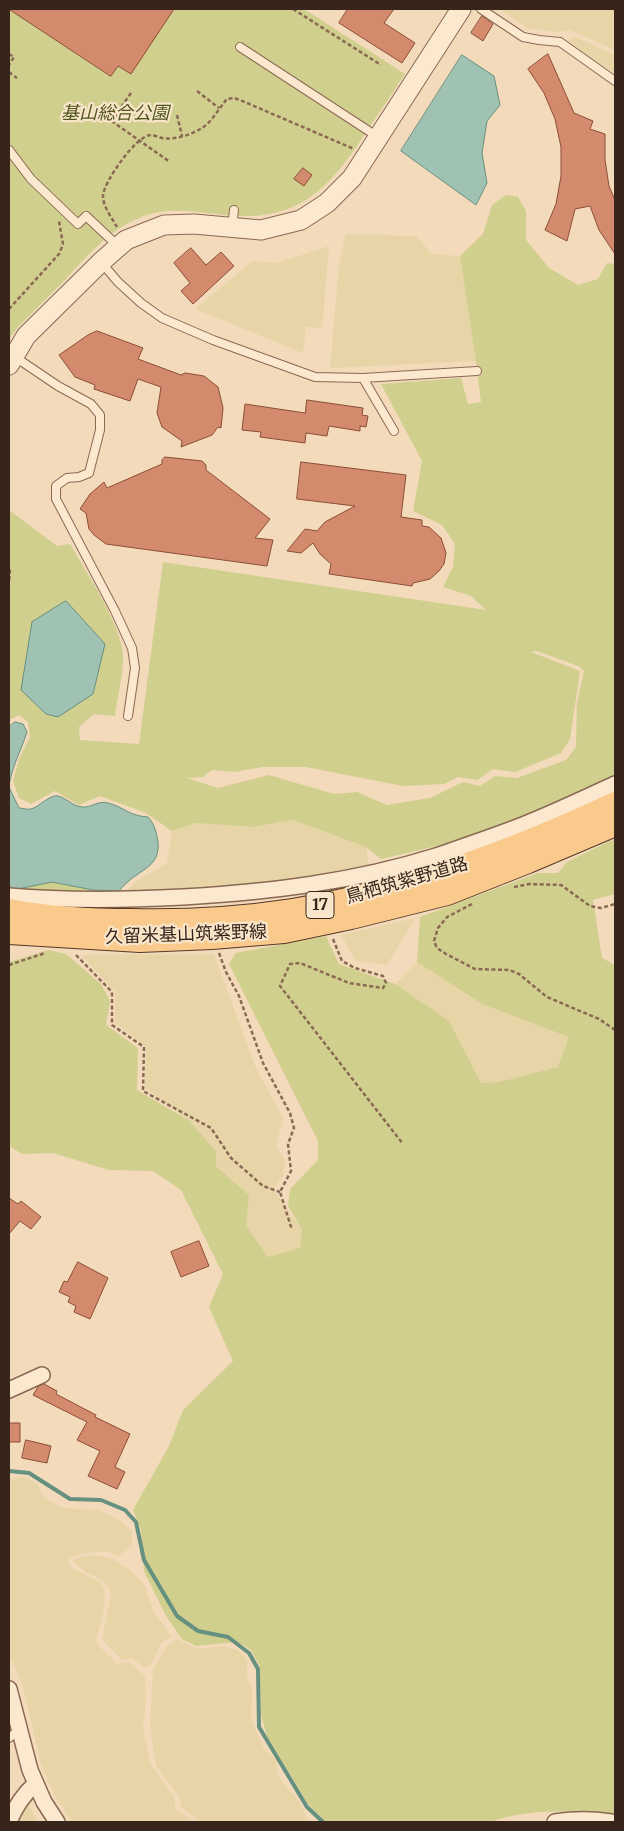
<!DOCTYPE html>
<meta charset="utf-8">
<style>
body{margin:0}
#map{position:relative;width:624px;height:1831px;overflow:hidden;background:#f2daba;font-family:Merriweather,serif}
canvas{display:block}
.frame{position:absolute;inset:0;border:10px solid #37241a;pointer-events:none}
</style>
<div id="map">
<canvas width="624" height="1831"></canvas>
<div class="frame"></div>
</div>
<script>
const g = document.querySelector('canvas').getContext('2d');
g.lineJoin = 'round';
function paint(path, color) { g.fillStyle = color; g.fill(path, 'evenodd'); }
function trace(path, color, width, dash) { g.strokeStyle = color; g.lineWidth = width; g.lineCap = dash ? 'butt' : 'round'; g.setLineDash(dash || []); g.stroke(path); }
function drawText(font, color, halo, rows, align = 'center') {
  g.font = font + ' Merriweather,"Noto Sans JP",serif'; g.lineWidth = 4.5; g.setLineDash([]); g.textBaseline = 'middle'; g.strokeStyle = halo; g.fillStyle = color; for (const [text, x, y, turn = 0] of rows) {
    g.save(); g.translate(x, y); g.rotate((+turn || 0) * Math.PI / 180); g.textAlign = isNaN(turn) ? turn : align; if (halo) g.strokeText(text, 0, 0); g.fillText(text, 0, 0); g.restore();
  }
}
paint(new Path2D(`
 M499,9H615V50L570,30L557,32L527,28Z
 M576,37L615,55V73L585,55L569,40Z
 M346,234L416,236L432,254L460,256L476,361L330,368L339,264Z
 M329,246L322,329L306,326L303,353L195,309L253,261L277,263Z
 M293,820L366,847L369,865L231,890L124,894L135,882L167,863L172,831L196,823L253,827Z
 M415,918L387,965L356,961L341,935Z
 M214,954L255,1066L283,1118L276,1147L285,1160L283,1176L273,1189L302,1229L301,1248L268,1257L246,1226L249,1195L216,1166L188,1120L145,1088L146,1047L115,1023V992L81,955Z
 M417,962L482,1004L570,1037L559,1067L499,1082L481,1083L449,1021L395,984Z
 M26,1477L37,1484L44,1498L63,1508L100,1510L121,1521L132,1531V1545L119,1556L105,1551L79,1554L67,1560L72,1568L100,1582L105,1591L104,1610L96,1641L100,1647L118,1664L129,1662L145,1677L146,1701L143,1729L150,1763L174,1797L176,1810L195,1822H72L55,1796L41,1764L22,1683L9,1655V1479Z
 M96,1555L113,1559L132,1572L145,1586L153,1610L171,1636L161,1644L151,1664L144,1668L133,1658L122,1660L102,1640L111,1594L107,1585L97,1577L88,1574L72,1561L81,1557Z
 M177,1639L197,1649L224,1646L237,1650L247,1659V1677L252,1687L251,1719L264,1749L276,1760L278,1776L300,1803L307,1818L313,1822H200L181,1807L180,1798L156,1766L150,1725L153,1669L167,1646Z
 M29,1806L38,1822H16L24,1807Z`), '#e8d5a7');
paint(new Path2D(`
 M9,9H304L405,74C391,95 377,116 363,137C332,183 304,217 244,216C208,216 175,203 139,218C108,231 87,256 65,280C49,296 33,312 17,328L9,339Z
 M506,195L518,197L526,211V240L549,268L578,285L598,279L607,263L615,264V774L608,783L529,817L454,842L381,859L366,847L293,820L253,827L196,823L172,831L146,813L100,796L79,805L55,791L31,804L19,798L13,781L19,759L30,737L28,722L19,715L9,720V510L57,546L70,544C86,572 121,624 123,655C124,672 117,698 115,716L94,714L79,727L80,740L139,744L163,562L486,610L471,596L443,587L453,567L455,544L442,525L413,511L422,461L381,384L461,378L468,404L481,402L476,361L460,256L483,234L492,205ZM537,651L578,666L584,671L577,703L576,747L566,760L517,778L495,776L480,786L463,782L430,798L387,805L357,792L334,794L269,775L218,788L187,778L203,777L212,770L235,772L262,767H306L403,786L444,784L458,777L477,780L493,769L515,772L561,753L570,739L580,671L531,652Z
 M612,840L615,843V894L593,900L602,958L615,965V1817C575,1810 530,1808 491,1822H326L308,1804L267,1736L261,1714L260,1667L251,1650L238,1642L196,1646L182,1639L166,1616L144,1571L141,1529L133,1510L169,1446L183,1410L233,1361L209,1307L223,1274L181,1190L153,1171L109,1170L53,1153L22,1154L9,1146V962L48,950L66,954L101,984L110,1001L106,1025L138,1048L137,1090L188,1120L216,1151V1166L249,1195L246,1226L268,1257L300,1248L302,1229L288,1206L290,1189L318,1160V1141L229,964L236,953L326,936L339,964L395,984L449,1021L481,1083L499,1082L558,1067L569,1037L482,1004L417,962L420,917L538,873H558L567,862Z
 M52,882L93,890L86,903L9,898V888L18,889Z`), '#d0cf8e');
const water = new Path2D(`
 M462,55L494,76L500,105L487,121L482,153L487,183L476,205L401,151Z
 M66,601L105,644L93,694L58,717L46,714L21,690L32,622Z
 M15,722L23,724L27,732C21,751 12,766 9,786V727Z
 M9,787L19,808C23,808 27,810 31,809C39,807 50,794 58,796C67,798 72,806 82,807C91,808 99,800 108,803C124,807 129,816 148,817C155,825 156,831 158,842C160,865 144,868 130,880C126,883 122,887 119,891L93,890L52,882L18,889L9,888Z`);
paint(water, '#9fc2b3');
trace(water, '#669080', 1);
trace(new Path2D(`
 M9,1471L29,1473L70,1499L101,1500L125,1510L136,1522L144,1560L177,1616L198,1631L228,1637L249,1653L258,1669L259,1727L307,1807L323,1822`), '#669080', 4);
const building = new Path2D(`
 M9,9H174L131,74L118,66L111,76Z
 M348,9H394L384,23L415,43L402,63L339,23Z
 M482,16L493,24L483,41L471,33Z
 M548,54L574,113L593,121L590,129L605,134V160L609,186L615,200V254L599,230L590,206L575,209L567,241L545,230L556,204L561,176V147L555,119L544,93L528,69Z
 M303,168L312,175L304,186L294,179Z
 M191,248L206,265L221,252L234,266L193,304L181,291L190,283L174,263Z
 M97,331L143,348L138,359L181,375L185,373L204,376L218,387L223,408L221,428L218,427L212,435L181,447L182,441L162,427L157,413L161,387L138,379L130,401L94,389L95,385L75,377L59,355L88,335Z
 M307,400L363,408L362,415L368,416L366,427L360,426V431L329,426L327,436L306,433L305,443L260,437L261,432L242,430L245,404L305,413Z
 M165,457L202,461L206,465V470L270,519L255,538L273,540L267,566L106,544L94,535L89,529L86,513L80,509L90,494L104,482L107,488L162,464V460Z
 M301,462L406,475L401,517L422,520V526L429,527L441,538L446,553L444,564L439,571L430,579L413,583L412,586L329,574L331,564L320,554L313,543L301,553L287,551L305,529L317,531L325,522L355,506L297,499Z
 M9,1198L18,1204L21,1201L41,1217L31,1229L20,1221L9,1234Z
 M199,1241L209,1266L181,1277L171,1252Z
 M78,1262L108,1278L90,1319L74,1312L76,1306L68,1302L70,1297L59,1292L64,1281L67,1282Z
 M44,1384L57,1391L56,1394L96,1415L95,1417L130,1434L115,1467L125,1472L117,1489L88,1476L100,1451L77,1440L87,1422L33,1395L38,1387Z
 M9,1423H20V1442H9Z
 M26,1440L51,1446L47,1463L22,1458Z`);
paint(building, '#d48a6c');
trace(building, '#8b4d37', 1);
const service = new Path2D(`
 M481,9L523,37L539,40L560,42L615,81
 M240,47L378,137
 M9,150L31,179L78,224L86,216L119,247
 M232,228L234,210
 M101,262L118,282L141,303L162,318L213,340L315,377L363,378L394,431
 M15,357L58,386L91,404L100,415V430L89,473L79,477L67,478L56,486V499L115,611L132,648L135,668L128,716
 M363,378L477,371
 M9,1738L19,1730`);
const minor = new Path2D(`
 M9,896C67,901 125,900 183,897C268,892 354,882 436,856C462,847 489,838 515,828C549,815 582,799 615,784
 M9,1390L42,1375
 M9,1689L30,1770L44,1802L57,1822
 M9,1822C15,1807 23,1795 35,1784
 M555,1822C574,1819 592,1819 611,1822`);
const tertiary = new Path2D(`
 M9,365L26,336L101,262L126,240L164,225L194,224L261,230L301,220L327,203L352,178L461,9`);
const primary = new Path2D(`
 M9,911C50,919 91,921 133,921C186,922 240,919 292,911C404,892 513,852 615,804
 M9,932L140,940L212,937L284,931L351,917L447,893L528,861L615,824`);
trace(service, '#8a6953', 10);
trace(minor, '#8a6953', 18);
trace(tertiary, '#8a6953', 21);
trace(primary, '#573828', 26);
trace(new Path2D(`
 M293,9L381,65
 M9,54L14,57L9,65
 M9,72L17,78
 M197,91L219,108
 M131,93L117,113L113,122L170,162
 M177,115L182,136
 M117,227C112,218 103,207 103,196C103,183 136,135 151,135C154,135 158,137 162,138C175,140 191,135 202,128C212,122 219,108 227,99L234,98L240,100L354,149
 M9,309L59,254L63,244L59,221
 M9,570L10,571L9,582
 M514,887L529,884L561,885L590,906L601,908L615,904
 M472,904L447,917L438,928L434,941L437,948L446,954L475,969L509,970L519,974L547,997L599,1019L615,1030
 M333,939L342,961L355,968L383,976L386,983L383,988L349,983L300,963L290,964L280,986L403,1144
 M219,953L226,972L239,996L263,1063L290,1113L294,1128L288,1144L291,1171L280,1192L292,1230
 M76,955L112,992V1025L144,1047L143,1091L211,1128L231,1158L263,1186L280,1192
 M9,965L45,953`), '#8a6953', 2.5, [4, 2.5]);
trace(service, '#fce8ce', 8);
trace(minor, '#fce8ce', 15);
trace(tertiary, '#fce8ce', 19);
trace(primary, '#faca8d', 24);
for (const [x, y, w] of [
 [320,905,28]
]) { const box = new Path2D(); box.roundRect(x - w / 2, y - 13.5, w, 27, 4); g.fillStyle = '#f8e5ca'; g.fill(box); trace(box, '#37241a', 1); }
drawText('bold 16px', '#37241a', null, [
 ["17",320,905]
]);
drawText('italic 18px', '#4f561e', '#f8e5ca', [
 ["基山総合公園",115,114]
]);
drawText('18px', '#37241a', '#f8e5ca', [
 ["鳥栖筑紫野道路",407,881,-16],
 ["久留米基山筑紫野線",186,935,-2]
]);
</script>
